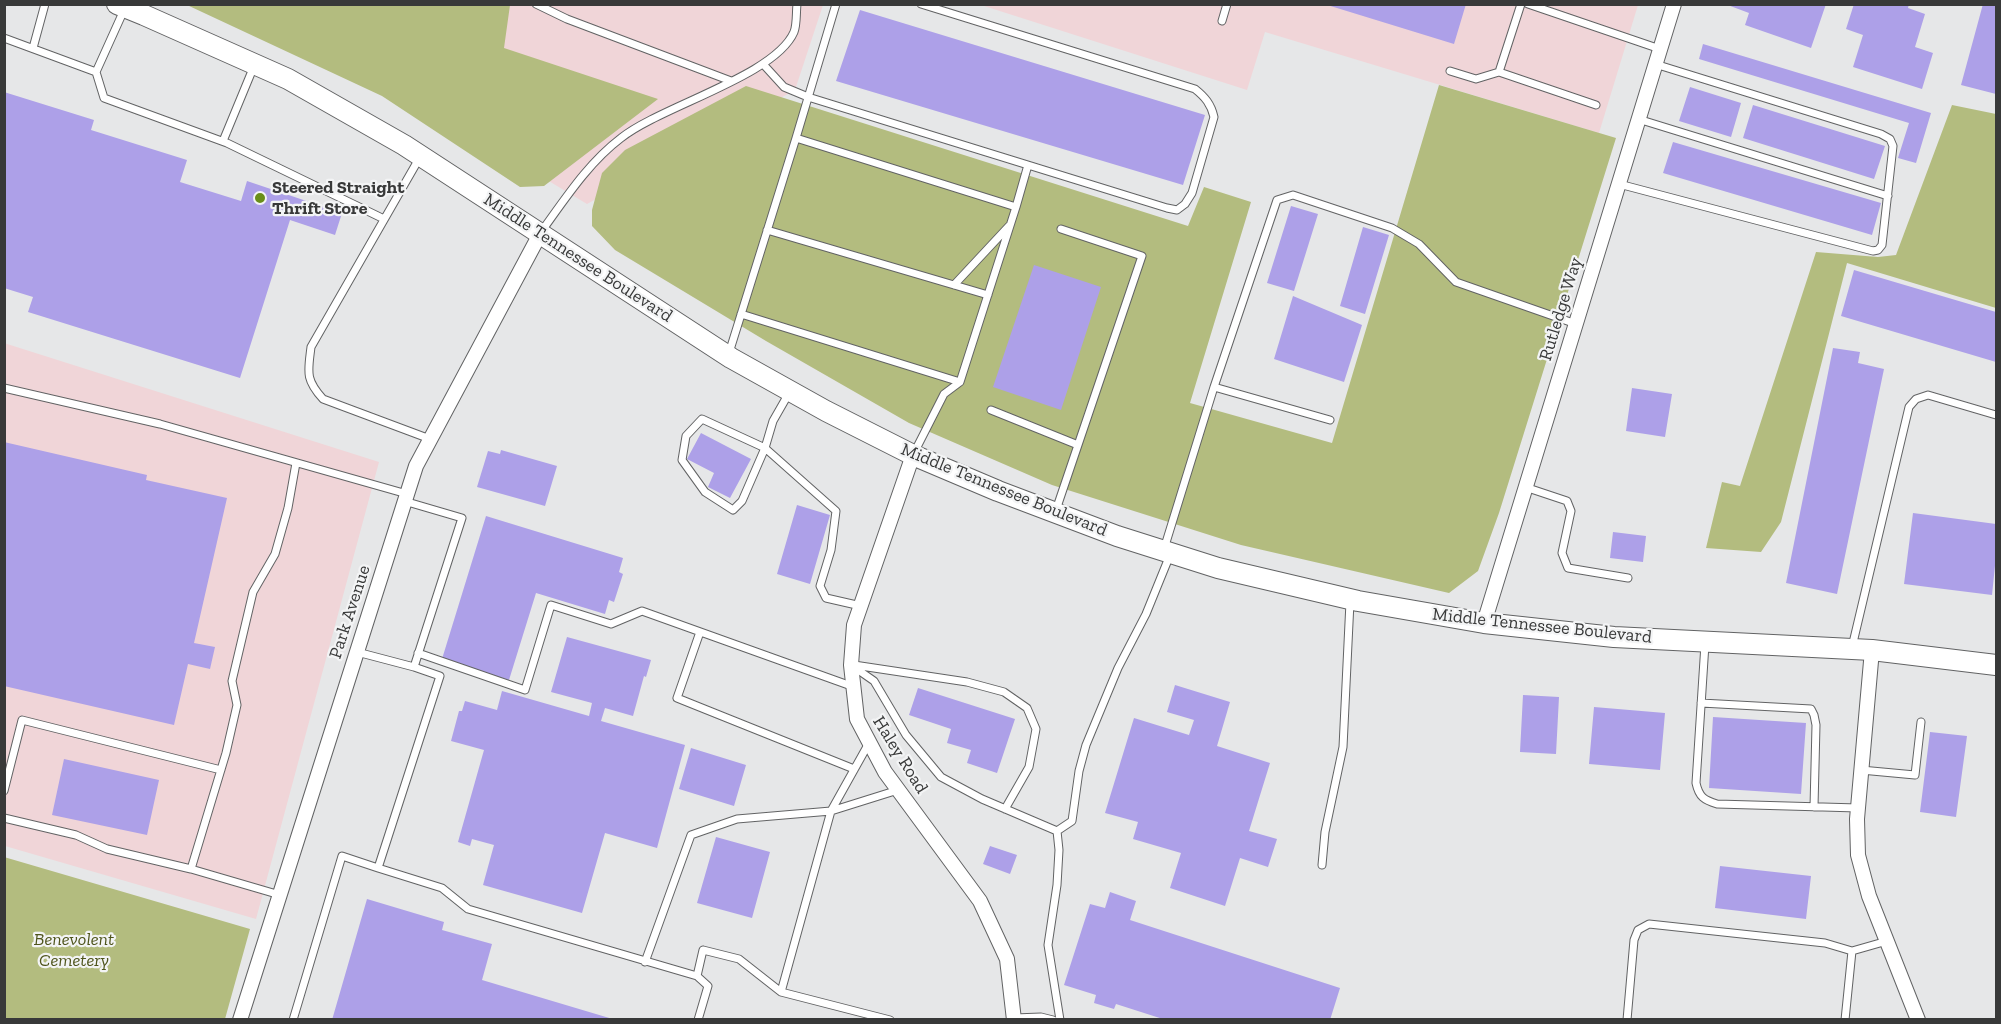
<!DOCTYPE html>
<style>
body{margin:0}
#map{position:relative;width:2001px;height:1024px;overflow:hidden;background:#e6e7e8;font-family:"Zilla Slab",serif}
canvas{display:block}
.frame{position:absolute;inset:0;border:6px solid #383939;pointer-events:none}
</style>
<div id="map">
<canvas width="2001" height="1024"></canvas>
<div class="frame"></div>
</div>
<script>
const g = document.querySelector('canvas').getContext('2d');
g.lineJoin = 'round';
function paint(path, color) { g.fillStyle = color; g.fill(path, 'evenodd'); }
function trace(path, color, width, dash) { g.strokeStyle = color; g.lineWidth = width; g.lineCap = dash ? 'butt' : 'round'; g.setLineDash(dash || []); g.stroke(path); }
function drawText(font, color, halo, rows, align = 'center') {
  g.font = font + ' "Zilla Slab",serif'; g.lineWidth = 4.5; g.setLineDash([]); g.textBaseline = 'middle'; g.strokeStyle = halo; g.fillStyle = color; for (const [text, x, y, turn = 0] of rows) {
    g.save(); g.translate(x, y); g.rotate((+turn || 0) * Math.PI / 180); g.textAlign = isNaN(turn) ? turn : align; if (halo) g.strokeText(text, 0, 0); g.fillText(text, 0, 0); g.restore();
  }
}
paint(new Path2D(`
 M216,5H823L795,90L587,204L326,47Z
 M981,5H1638L1599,133L1265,32L1247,90Z
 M4,343L379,462L256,919L5,846Z`), '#f0d5d8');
paint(new Path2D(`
 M187,5H510L504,48L658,99L544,186L520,187L382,96Z
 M1439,85L1616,138L1499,513L1478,571L1449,593L1241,545L1052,485L909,423L766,341L615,250L592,226V210L602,173L625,150L746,86L1188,226L1204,187L1251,202L1190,403L1332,443Z
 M1952,105L1996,114V308L1847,263L1781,522L1761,552L1706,548L1722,482L1740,486L1816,252L1878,257L1896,255Z
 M4,857L250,929L225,1019H5Z`), '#b3bc7f');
paint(new Path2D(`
 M1324,4H1466L1454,44Z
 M1725,4H1826L1811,48L1745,25L1749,13Z
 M1854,4H1909L1908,8L1925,14L1915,47L1933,53L1922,89L1853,67L1863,35L1846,29Z
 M1983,4H1996V94L1961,85Z
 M860,10L1205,115L1183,185L836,81Z
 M1703,44L1931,113L1916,163L1898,158L1909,123L1699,59Z
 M1690,87L1741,103L1731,137L1679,121Z
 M4,92L94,120L91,130L187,160L180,182L241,201L247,181L342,213L335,235L290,220L240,378L28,312L33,297L4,288Z
 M1753,105L1885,146L1874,179L1743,138Z
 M1673,142L1881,203L1872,235L1663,173Z
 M1291,206L1318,214L1294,291L1267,283Z
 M1363,227L1389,235L1365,314L1340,306Z
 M1034,265L1101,287L1061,410L993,387Z
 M1854,270L1996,312V362L1841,316Z
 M1293,296L1362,325L1344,382L1274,359Z
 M1833,348L1860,352L1858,363L1884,369L1837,594L1786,583Z
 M1632,388L1672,394L1665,437L1626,431Z
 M701,433L751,459L730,498L708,487L714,473L687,459Z
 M4,442L147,475L146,480L227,498L194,643L215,647L210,669L188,664L174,725L4,686Z
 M501,450L557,466L545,506L477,487L488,451L500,454Z
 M797,505L830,515L810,584L777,574Z
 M1913,513L1996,524V556L1992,595L1904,584Z
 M486,516L623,558L619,572L623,574L614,602L609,600L605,614L536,593L509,680L442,659Z
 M1613,532L1646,536L1643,562L1610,558Z
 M567,637L651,660L646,677L644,676L633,716L605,708L601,721L685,745L657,848L605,833L582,913L483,885L494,845L472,839L470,846L458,842L484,750L451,741L459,711H462L465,701L497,710L502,691L589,716L592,703L551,692Z
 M1175,685L1230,702L1217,746L1270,763L1249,831L1277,839L1268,867L1240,858L1225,906L1170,888L1181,853L1133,839L1138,822L1105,813L1134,718L1189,735L1194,720L1167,712Z
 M918,688L1015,719L997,773L967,763L971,750L947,743L951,729L909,715Z
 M1523,695L1559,697L1556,754L1520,752Z
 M1594,707L1665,713L1660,770L1589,764Z
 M1713,717L1806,723L1801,794L1709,788Z
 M1930,732L1967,736L1956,817L1920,812Z
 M691,748L746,765L734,806L679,789Z
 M64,759L159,780L147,835L52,815Z
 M716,837L770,852L752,918L697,903Z
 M990,846L1017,855L1010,874L983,864Z
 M1720,866L1811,876L1806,919L1715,908Z
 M1110,892L1136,901L1130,920L1340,988L1330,1020H1166L1116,1004L1114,1009L1094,1003L1096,995L1064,985L1090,904L1105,908Z
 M367,899L444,922L442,930L492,944L482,980L616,1020H332Z`), '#ada0e8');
const service = new Path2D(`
 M536,4L567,19L731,81
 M836,4L796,138L1016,207L1028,165
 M1528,4L1660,49
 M1222,21L1227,4
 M4,38L96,72L104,98L227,143L384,219
 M33,48L45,4
 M763,64L784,87L808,97L1167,208L1177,210L1185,204L1192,193L1214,117C1211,104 1205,97 1195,89L921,4
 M1450,71L1476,79L1499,72L1596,105
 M96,72L124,10
 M1499,72L1521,4
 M1638,119L1888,196
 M223,141L254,66
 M420,157L311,347C308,372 305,379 323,399L430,439
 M1619,184L1873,251L1878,250L1882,245L1893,146L1890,139L1881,134L1655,64
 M767,230L988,295
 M541,232C565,199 588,163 621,138C661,106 775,76 794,32C797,24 796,13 797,4
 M954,285L1009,226
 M741,314L960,382
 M729,353L796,138
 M1214,387L1330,420
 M4,388L160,424L407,494
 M789,393L773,421L765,448L836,511L831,550L820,586L826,598L861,606
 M991,410L1078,445
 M702,419L765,448L742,501L733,510L705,492L682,460L686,436Z
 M914,453L944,394L960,382L1016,207
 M1525,487L1567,501L1571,511L1562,553L1568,568L1628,578
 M1056,510L1142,256L1061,229
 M1164,549L1214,387L1277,200L1293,195L1392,228L1419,244L1456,282L1576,324
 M700,632L677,698L854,769
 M1705,644L1696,783C1699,797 1704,800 1717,804L1858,808
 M1852,647L1909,407L1916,399L1928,395L1996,415
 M357,652L414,667L462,518L404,501
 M418,653L525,690L551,605L611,624L642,611L854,687
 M851,665L874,681L906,735L941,777L982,799L1057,831L1059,850L1057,885L1048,945L1060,1020
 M854,665L967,682L1004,692L1027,708L1036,729L1029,767L1005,809
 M414,667L440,676L378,868L442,888L468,909L697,976L703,950L739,959L781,992L890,1020
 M1701,703L1811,709L1814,715L1816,725L1814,807
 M1861,770L1915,775L1921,722
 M4,791L22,720L221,770
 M4,818L76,835L107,849L191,869L280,895
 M1057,831L1072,821L1079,771L1086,745L1118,668L1146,614L1170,555
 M1322,865L1325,832L1343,747L1350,602
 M191,869L226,753L237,705L232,681L253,592L275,554L288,508L296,463
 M645,962L691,835L737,819L831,811L898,790
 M697,976L708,986L698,1020
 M781,992L831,811L869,743
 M1014,1018L1041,1017L1053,1020
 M293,1020L342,856L378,868
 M1627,1020L1634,940L1638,930L1649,924L1825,943L1852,951
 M1845,1020L1852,951L1887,941`);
const minor = new Path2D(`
 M913,455L854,625L851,665L857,719L885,772L980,901L1007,959L1014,1020
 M1484,623L1674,4
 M1872,650L1857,819L1858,855L1869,896L1918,1020
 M240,1020L416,466L540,234`);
const secondary = new Path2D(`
 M117,4L144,15L288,79L404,145L731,358L826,411L913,455L998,491L1117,536L1218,568L1358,601L1484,623L1614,637L1872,650L1996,665`);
trace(service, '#626364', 9);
trace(minor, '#626364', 16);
trace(secondary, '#626364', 22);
trace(service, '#fff', 7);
trace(minor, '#fff', 14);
trace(secondary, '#fff', 20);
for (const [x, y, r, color] of [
 [260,198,6,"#698e19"]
]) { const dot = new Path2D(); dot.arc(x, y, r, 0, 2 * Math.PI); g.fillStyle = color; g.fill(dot); trace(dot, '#f3f4f5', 2); }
drawText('bold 18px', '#383939', '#f3f4f5', [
 ["Steered Straight",272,188],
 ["Thrift Store",272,209]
], 'left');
drawText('18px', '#383939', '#f3f4f5', [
 ["Middle Tennessee Boulevard",578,258,33],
 ["Rutledge Way",1561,309,-73],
 ["Middle Tennessee Boulevard",1004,490,22],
 ["Park Avenue",350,612,-72],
 ["Middle Tennessee Boulevard",1542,626,6],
 ["Haley Road",900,755,58]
]);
drawText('italic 18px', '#4e541b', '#f3f4f5', [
 ["Benevolent",74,940],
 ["Cemetery",74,961]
]);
</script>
